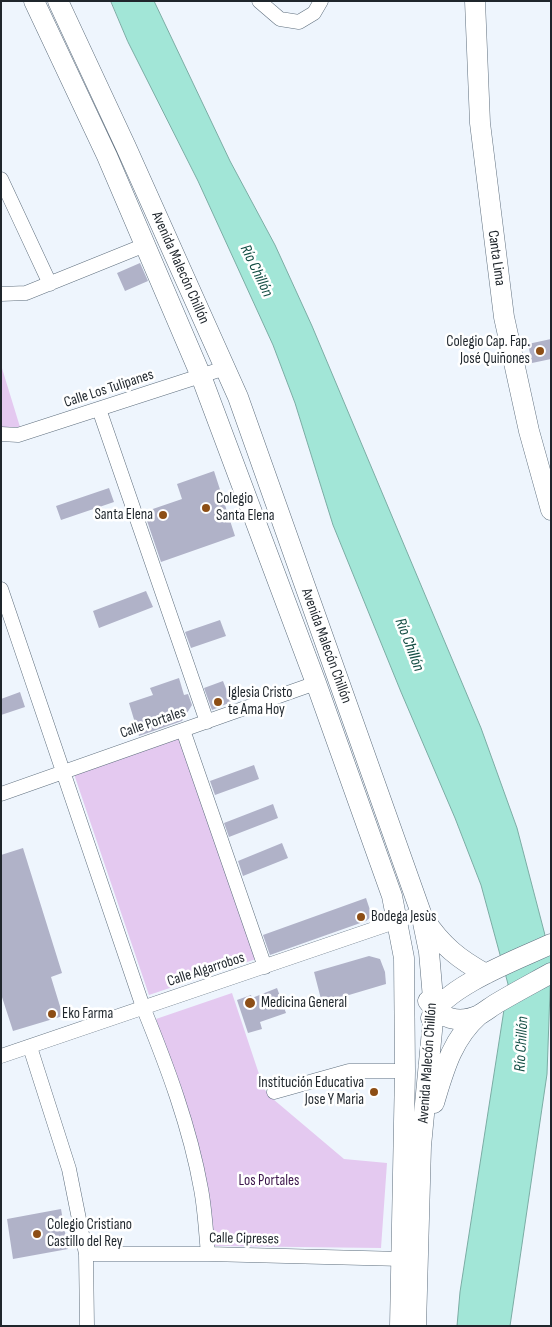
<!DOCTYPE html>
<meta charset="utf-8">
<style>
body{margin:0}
#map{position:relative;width:552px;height:1327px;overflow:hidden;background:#eef5fd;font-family:"Sofia Sans Condensed",sans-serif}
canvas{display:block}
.frame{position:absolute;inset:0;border:2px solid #1f262c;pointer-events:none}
</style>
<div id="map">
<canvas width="552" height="1327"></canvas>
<div class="frame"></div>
</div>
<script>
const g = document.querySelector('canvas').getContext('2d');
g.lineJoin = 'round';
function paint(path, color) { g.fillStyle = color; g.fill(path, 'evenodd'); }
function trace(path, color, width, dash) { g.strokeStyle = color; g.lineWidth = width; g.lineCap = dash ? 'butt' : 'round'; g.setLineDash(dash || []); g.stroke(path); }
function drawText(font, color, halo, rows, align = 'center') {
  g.font = font + ' "Sofia Sans Condensed",sans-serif'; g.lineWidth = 5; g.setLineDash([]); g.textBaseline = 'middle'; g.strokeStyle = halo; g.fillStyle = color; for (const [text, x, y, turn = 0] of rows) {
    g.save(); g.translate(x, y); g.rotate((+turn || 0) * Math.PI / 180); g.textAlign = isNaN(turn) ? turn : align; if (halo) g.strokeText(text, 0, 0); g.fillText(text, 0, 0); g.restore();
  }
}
paint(new Path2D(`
 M1,365L20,427H1Z
 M182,735L259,958L149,995L74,774Z
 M232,993L264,1089L273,1099L344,1159L387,1163L381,1248L214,1246L176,1079L156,1019Z`), '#e4c9f0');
const water = new Path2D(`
 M111,1H154L230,161L275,245L312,326L481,728L517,828L551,958V964L547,1074L510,1326H457L460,1292L508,984L481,885L455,818L401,692L333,525L295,403L273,345L198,181L128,42Z`);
paint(water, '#a2e6d7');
trace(water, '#7baca4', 1);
paint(new Path2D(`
 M140,263L148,281L125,291L117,273Z
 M551,339V359L532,363L528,344Z
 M214,471L235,536L161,562L144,512L182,499L177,484Z
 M109,488L114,502L61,520L56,506Z
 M146,591L153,607L99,628L93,611Z
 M220,620L226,636L191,648L185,632Z
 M179,678L184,695L188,694L192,705L182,721L139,736L129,703L153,695L150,688Z
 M223,681L231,702L212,710L204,688Z
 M20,692L25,707L1,715V699Z
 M254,765L259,779L215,795L210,781Z
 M273,804L278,818L229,837L224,823Z
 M282,843L288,858L243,876L238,861Z
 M23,848L62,973L51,977L63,1016L13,1031L1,994V855Z
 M366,898L372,916L366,921L270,955L263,935Z
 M369,956L380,959L385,972L386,984L322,1003L314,972Z
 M277,988L286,1013L260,1022L262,1029L248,1033L237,1000L251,995L252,998Z
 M61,1209L68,1249L13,1259L7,1219Z`), '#b0b2c8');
const street = new Path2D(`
 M259,1L280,19L299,22L314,13L321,1
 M1,179L50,284
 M1,294L26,293L145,245
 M99,409L207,722
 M1,434L18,435L225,368
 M1,589L143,1007C167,1066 190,1127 201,1189C205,1210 206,1233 208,1254
 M183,730L265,967
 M1,794L316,683
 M30,1047L69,1169L86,1254L87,1326
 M1,1056L421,913
 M274,1092L349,1071H405
 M86,1254H208L402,1259`);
const secondary = new Path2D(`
 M34,1L107,156L201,376L316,683L392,896L404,958L405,1071L400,1326
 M58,1L126,147L238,397L421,913L429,952L434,1010L421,1146L416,1326
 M475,1L480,123L504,317L529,431L551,510
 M425,920C441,945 460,960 486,974
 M428,1001C440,1019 459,1024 479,1015C486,1011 492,1006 499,1002C516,992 533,983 551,973
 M431,1018C443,987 521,958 551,944
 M434,1103C444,1070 452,1039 479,1015`);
trace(street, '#5f6f7e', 15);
trace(secondary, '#5f6f7e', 21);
trace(street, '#fff', 14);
trace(secondary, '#fff', 20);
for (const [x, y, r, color] of [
 [540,351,5,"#8d4e15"],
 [206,508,5,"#8d4e15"],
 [163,515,5,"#8d4e15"],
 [218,702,5,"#8d4e15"],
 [361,917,5,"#8d4e15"],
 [250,1003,6,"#8d4e15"],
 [52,1014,5,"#8d4e15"],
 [374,1092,5,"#8d4e15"],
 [37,1234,5,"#8d4e15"]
]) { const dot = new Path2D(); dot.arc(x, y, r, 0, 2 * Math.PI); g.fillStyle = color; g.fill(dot); trace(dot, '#fff', 2); }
drawText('15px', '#1f262c', '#fff', [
 ["Canta Lima",496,258,82],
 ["Avenida Malecón Chillón",180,268,66],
 ["Calle Los Tulipanes",109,389,-18],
 ["Avenida Malecón Chillón",326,646,70],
 ["Calle Portales",153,723,-19],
 ["Calle Algarrobos",206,970,-18],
 ["Avenida Malecón Chillón",428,1063,-86],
 ["Calle Cipreses",244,1239,1]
]);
drawText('15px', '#1f262c', '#fff', [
 ["Colegio Cap. Fap.",530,342,"right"],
 ["José Quiñones",530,359,"right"],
 ["Colegio",216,499],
 ["Santa Elena",216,516],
 ["Santa Elena",153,515,"right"],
 ["Iglesia Cristo",228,693],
 ["te Ama Hoy",228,710],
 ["Bodega Jesùs",371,917],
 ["Medicina General",261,1003],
 ["Eko Farma",62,1014],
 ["Institución Educativa",364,1083,"right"],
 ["Jose Y Maria",364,1100,"right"],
 ["Colegio Cristiano",47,1225],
 ["Castillo del Rey",47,1242]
], 'left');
drawText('15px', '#3d164c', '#fff', [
 ["Los Portales",269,1181]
]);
drawText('italic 16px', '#144e44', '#fff', [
 ["Río Chillón",256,271,64],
 ["Río Chillón",409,645,69],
 ["Río Chillón",522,1044,-87]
]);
</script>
